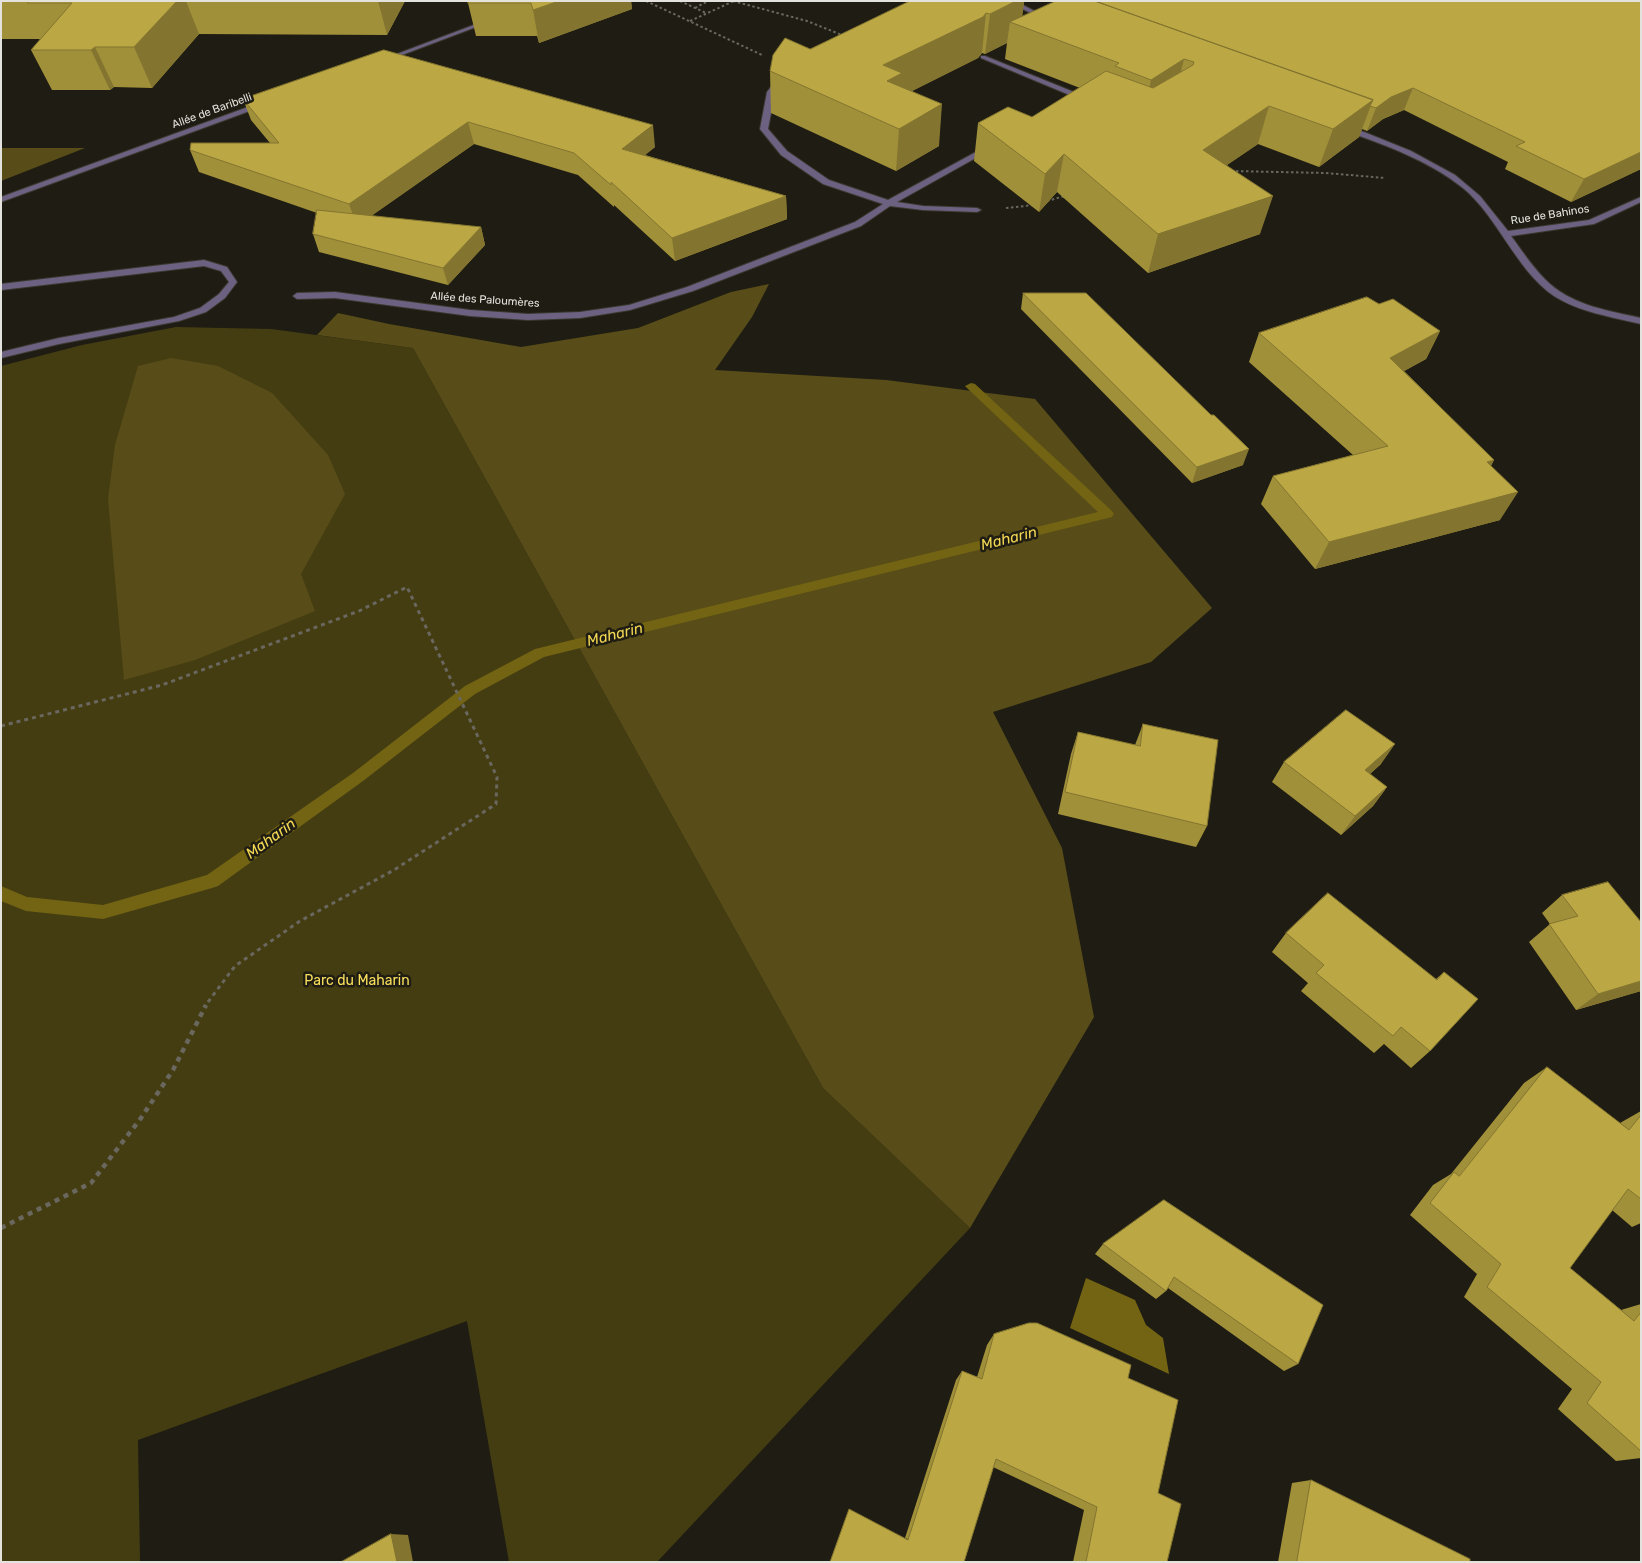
<!DOCTYPE html>
<meta charset="utf-8">
<style>
body{margin:0}
#map{position:relative;width:1642px;height:1563px;overflow:hidden;background:#1f1d13;font-family:Rubik,sans-serif}
canvas{display:block}
.frame{position:absolute;inset:0;border:2px solid #e3e2dc;pointer-events:none}
</style>
<div id="map">
<canvas width="1642" height="1563"></canvas>
<div class="frame"></div>
</div>
<script>
const g = document.querySelector('canvas').getContext('2d');
g.lineJoin = 'round';
function paint(path, color) { g.fillStyle = color; g.fill(path, 'evenodd'); }
function trace(path, color, width, dash) { g.strokeStyle = color; g.lineWidth = width; g.lineCap = dash ? 'butt' : 'round'; g.setLineDash(dash || []); g.stroke(path); }
function drawText(font, color, halo, rows, align = 'center') {
  g.font = font + ' Rubik,sans-serif'; g.lineWidth = 5; g.setLineDash([]); g.textBaseline = 'middle'; g.strokeStyle = halo; g.fillStyle = color; for (const [text, x, y, turn = 0] of rows) {
    g.save(); g.translate(x, y); g.rotate((+turn || 0) * Math.PI / 180); g.textAlign = isNaN(turn) ? turn : align; if (halo) g.strokeText(text, 0, 0); g.fillText(text, 0, 0); g.restore();
  }
}
paint(new Path2D(`
 M176,327L271,329L413,348L823,1088L970,1228L657,1562H509L467,1321L138,1440L140,1562H1V366L82,345Z`), '#453d12');
paint(new Path2D(`
 M1,148H85L1,181Z
 M769,284L752,317L715,370L886,380L1035,399L1212,608L1151,662L993,712L1062,848L1094,1017L970,1228L823,1088L413,348L317,335L338,313L389,324L521,347L638,328L731,292Z
 M171,358L218,366L272,393L328,455L345,494L301,574L315,611L195,660L124,680L108,499L115,445L138,366Z`), '#584d18');
paint(new Path2D(`
 M1086,1278L1135,1300L1146,1325L1163,1338L1169,1374L1070,1328Z`), '#736413');
paint(new Path2D(`
 M971,383L975,384L1112,511L1114,514L1112,517L544,657L475,694L363,781L218,886L212,888L103,919L26,911L1,901V886L27,897L103,905L207,875L353,773L465,686L535,649L1098,512L967,388L965,386Z`), '#736413');
const minor = new Path2D(`
 M1006,1H1015L1050,19L1045,20Z
 M487,20L492,21L386,61L381,60Z
 M981,56H985L1091,99L1084,101L981,58Z
 M779,78L783,80L775,92L768,129L787,151L829,180L888,200L987,146H990V150L897,202L923,206L977,208L981,210L977,212L923,210L890,206L861,226L693,291L630,310L580,318L528,320L470,316L335,298L297,299L293,296L297,293L335,292L470,310L528,314L580,312L629,305L687,287L855,222L883,204L823,184L781,155L760,129L767,92L777,79Z
 M259,103L266,105L1,202V197Z
 M1343,126L1364,132L1411,151L1455,175L1480,196L1508,231L1589,220L1641,197V202L1594,224L1511,236C1523,252 1535,271 1550,284C1575,306 1610,311 1641,318V324C1612,317 1579,312 1554,296C1515,269 1499,218 1463,188C1428,160 1385,145 1343,130Z
 M204,260L227,267L237,282L225,298L206,312L179,321L59,344L1,358V352L59,338L174,317L200,308L219,294L229,282L221,271L204,266L1,290V284Z`);
trace(minor, '#3a392f', 2);
trace(new Path2D(`
 M646,1L762,55
 M680,1L706,13
 M733,1L807,21L842,35
 M695,8L708,1
 M690,21L734,1
 M1231,171L1326,173L1385,178
 M1047,201L1065,196
 M1006,208L1034,205`), '#69675e', 2, [2.5, 2.5]);
trace(new Path2D(`
 M1,726L162,685L359,611L407,587L497,777L496,804L394,870L300,921L235,966L205,1006`), '#69675e', 3, [4, 4]);
trace(new Path2D(`
 M1,1228L91,1183L141,1118L173,1070L206,1005`), '#69675e', 4.5, [5, 5]);
paint(minor, '#6d6182');
paint(new Path2D(`
 M1,1H405L387,35L199,34L152,88L114,87L110,90H52L31,50L40,39H1Z
 M631,1L632,9L539,43L537,36H476L468,3Z
 M1024,1L1022,17L1641,1V169L1571,202L1505,169L1508,162L1404,110L1383,119L1367,131L1362,129L1359,137L1319,167L1258,144L1227,165L1260,234L1148,273L1057,192L1039,212L974,161L978,123L1032,117L1080,88L1005,59L1007,43L985,54L982,53L978,58L912,91L939,146L896,171L771,113L770,71L810,49Z
 M384,50L655,147L645,155L786,196L787,219L675,261L614,205V207L578,175L474,144L371,216L481,227L485,245L448,285L319,252L313,234L317,213L199,172L190,150L270,143L251,120L243,99Z
 M1023,293L1211,415L1243,465L1192,483L1021,309Z
 M1379,304L1440,331L1426,359L1404,371L1494,460L1491,466L1500,520L1315,569L1261,504L1273,476L1353,455L1249,362L1259,333Z
 M1143,724L1207,826L1196,847L1058,814L1071,754L1078,732L1135,745Z
 M1284,762L1381,764L1370,774L1387,787L1373,806L1341,835L1272,782Z
 M1562,895L1641,922V991L1576,1010L1529,942L1550,924L1542,913Z
 M1286,933L1436,979L1444,972L1430,1051L1411,1068L1384,1044L1374,1053L1301,991L1308,983L1272,952Z
 M1547,1067L1620,1123L1641,1111V1223L1632,1227L1612,1210L1570,1268L1621,1310L1641,1304V1458L1616,1461L1558,1409L1572,1389L1464,1297L1477,1274L1410,1215L1433,1185L1451,1174L1524,1083Z
 M1164,1200L1298,1364L1284,1371L1168,1288L1166,1291L1156,1299L1095,1254L1103,1244Z
 M994,1334L1128,1378L1158,1493L1167,1562H1073L1084,1510L993,1467L964,1562L905,1538L956,1380L962,1371L977,1377L987,1345Z
 M1311,1480L1470,1562H1278L1292,1483Z`), '#a1903a');
paint(new Path2D(`
 M177,1H186L199,34L152,88L134,47Z
 M378,1H405L387,35Z
 M559,1H631L632,9L539,43L533,10Z
 M1016,1H1024L1021,26L1010,22L1007,43L985,54L990,14Z
 M986,13L982,53L978,58L900,97L885,122L883,65Z
 M95,47L114,87L110,90L91,50Z
 M1184,59L1175,96L1143,117L1151,80Z
 M1413,88L1404,110L1383,119L1367,131L1376,108L1391,97Z
 M1373,100L1359,137L1319,167L1333,129Z
 M942,104L939,146L896,171L899,129Z
 M1269,106L1258,144L1193,188L1203,150Z
 M468,122L474,144L357,226L349,204Z
 M653,125L655,147L625,171L622,149Z
 M1641,152V169L1571,202L1584,179Z
 M1064,154L1057,192L1039,212L1045,174Z
 M786,196L787,219L675,261L672,238Z
 M1273,196L1260,234L1148,273L1158,234Z
 M481,227L485,245L448,285L443,268Z
 M1440,331L1426,359L1377,386L1390,358Z
 M1249,449L1243,465L1192,483L1197,467Z
 M1494,460L1477,488L1487,462Z
 M1518,492L1500,520L1315,569L1329,542Z
 M1395,744L1381,764L1352,790L1365,770Z
 M1387,787L1373,806L1341,835L1355,816Z
 M1641,981V991L1576,1010L1598,994Z
 M391,1534L408,1535L413,1562H397Z`), '#837530');
const building = new Path2D(`
 M29,1H177L134,47H95L91,50H31L72,3H28Z
 M469,1H559L533,10L531,3H468Z
 M910,1H1016L990,14L986,13L983,17L883,65L902,73L887,81L942,104L899,129L770,71L773,55L785,38L810,49Z
 M1056,1H1095L1373,100L1333,129L1269,106L1203,150L1273,196L1158,234L1064,154L1045,174L978,123L1008,107L1032,117L1106,71L1153,88L1193,65L1194,62L1184,59L1151,80L1115,66L1119,63L1010,22Z
 M1095,1H1641V152L1584,179L1516,146L1525,142L1413,88L1391,97L1376,108L1370,106L1373,100Z
 M384,50L653,125L622,149L786,196L672,238L611,182V185L574,153L468,122L349,204L190,150L191,143H279L243,99Z
 M317,210L481,227L443,268L313,234Z
 M1023,293H1086L1211,415H1214L1249,449L1197,467Z
 M1367,297L1379,304L1393,299L1440,331L1390,358L1494,460L1487,462L1518,492L1329,542L1273,476L1388,446L1259,333Z
 M1346,710L1395,744L1365,770L1387,787L1355,816L1284,762Z
 M1143,724L1218,740L1207,826L1065,792L1078,732L1140,746Z
 M1608,882L1641,922V981L1598,994L1549,924L1578,916L1562,895Z
 M1328,893L1437,980L1444,972L1478,999L1430,1051L1401,1027L1393,1036L1316,973L1324,965L1286,933Z
 M1547,1067L1629,1130L1641,1115V1199L1628,1189L1570,1268L1634,1321L1641,1312V1451L1587,1403L1601,1382L1487,1287L1501,1264L1430,1203L1454,1172L1459,1176Z
 M1164,1200L1323,1305L1298,1364L1174,1277L1166,1291L1103,1244Z
 M1029,1323H1037L1131,1365L1128,1378L1178,1400L1158,1493L1181,1504L1167,1562H1086L1097,1507L996,1459L964,1562H830L849,1509L908,1540L962,1371L982,1379L994,1334Z
 M1311,1480L1470,1559V1562H1297Z
 M391,1534L397,1562H341Z`);
paint(building, '#bba744');
trace(building, '#837530', 1);
drawText('11px', '#e3e2dc', '#1f1d13', [
 ["Allée de Baribelli",212,111,-20],
 ["Rue de Bahinos",1550,215,-9],
 ["Allée des Paloumères",485,300,4]
]);
drawText('14px', '#f9df5b', '#1f1d13', [
 ["Parc du Maharin",357,981]
]);
drawText('italic 15px', '#f2d753', '#1f1d13', [
 ["Maharin",1009,539,-14],
 ["Maharin",615,635,-14],
 ["Maharin",271,839,-36]
]);
</script>
